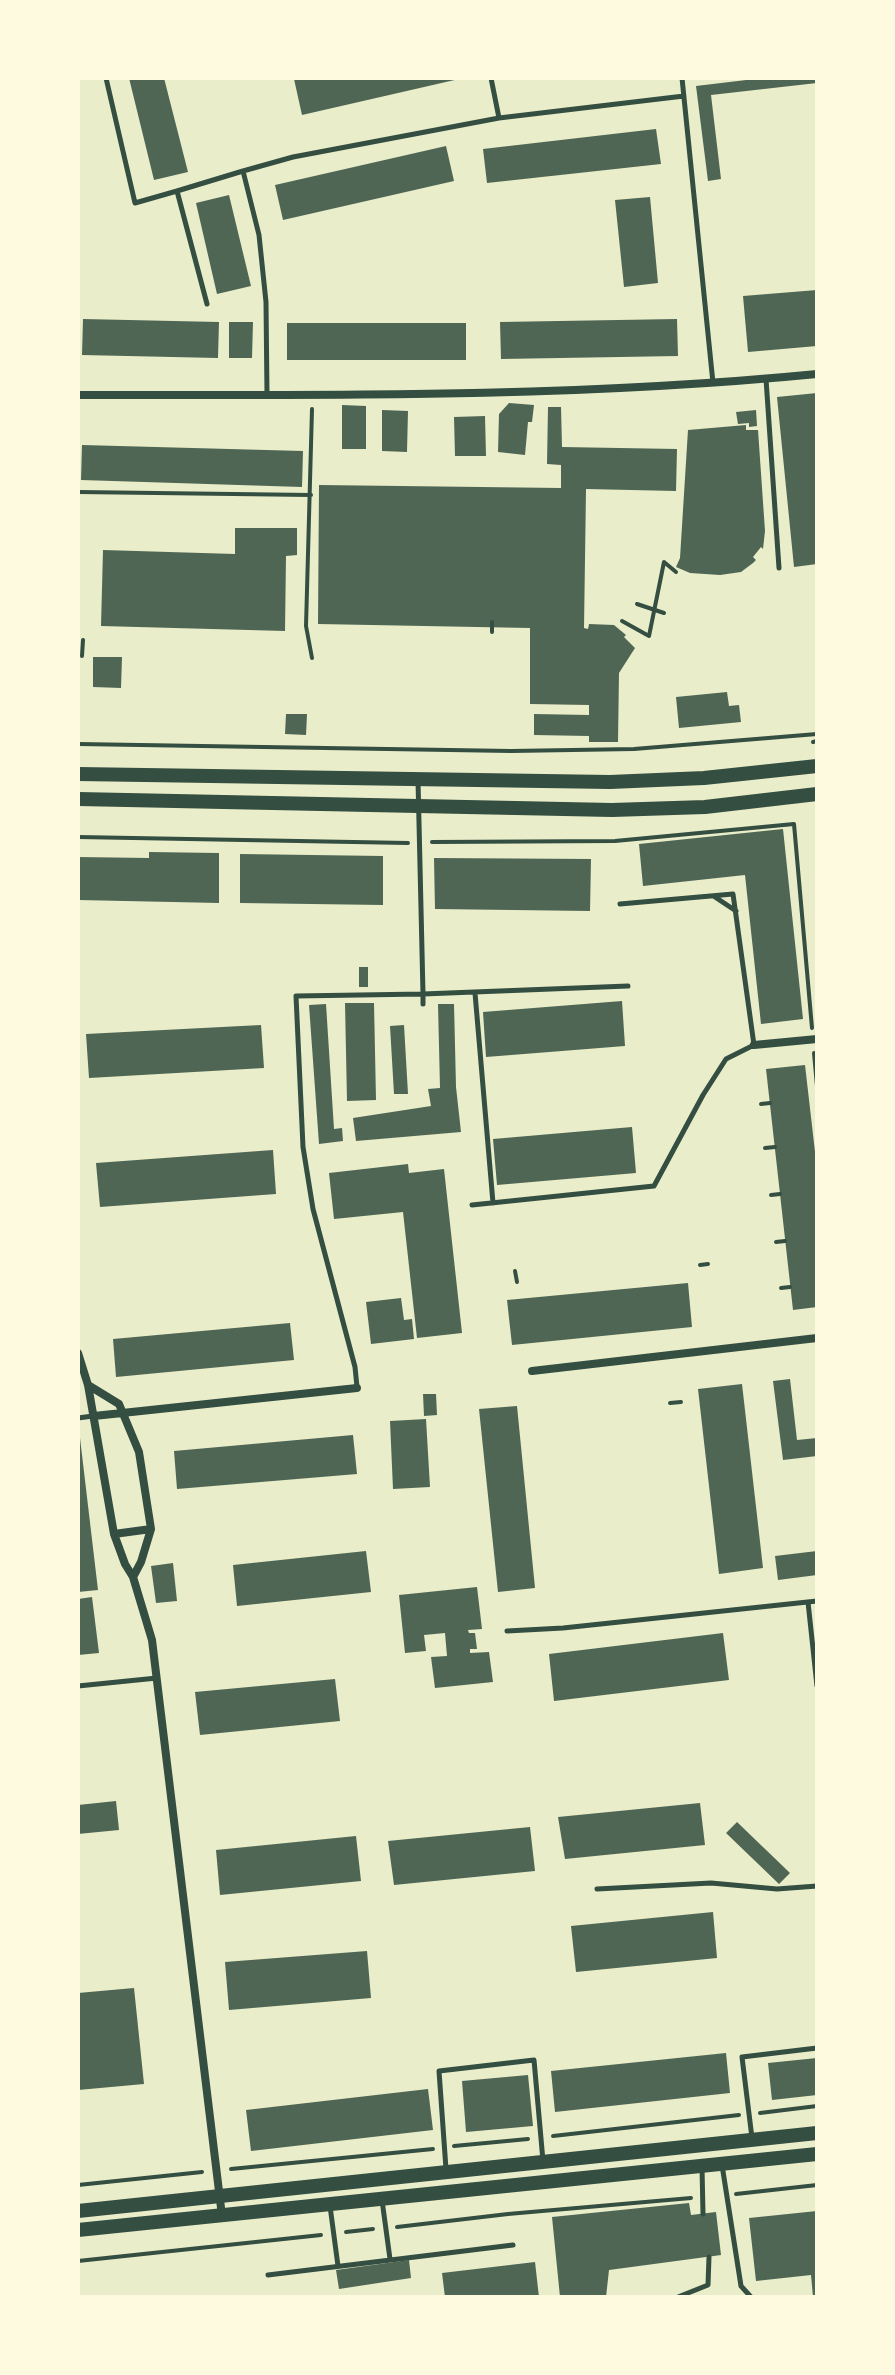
<!DOCTYPE html>
<style>
body{margin:0}
#map{position:relative;width:895px;height:2375px;overflow:hidden;background:#e9edc9;font-family:Ubuntu,sans-serif}
canvas{display:block}
.frame{position:absolute;inset:0;border:80px solid #fefae0;pointer-events:none}
</style>
<div id="map">
<canvas width="895" height="2375"></canvas>
<div class="frame"></div>
</div>
<script>
const g = document.querySelector('canvas').getContext('2d');
g.lineJoin = 'round';
function paint(path, color) { g.fillStyle = color; g.fill(path, 'evenodd'); }
function trace(path, color, width, dash) { g.strokeStyle = color; g.lineWidth = width; g.lineCap = dash ? 'butt' : 'round'; g.setLineDash(dash || []); g.stroke(path); }
paint(new Path2D(`
 M129,78H164L188,172L154,180Z
 M297,78H459V79L302,115L294,79Z
 M763,78H817V83L711,95L721,179L708,181L696,86Z
 M656,129L661,164L487,183L483,149Z
 M446,146L454,181L283,220L275,185Z
 M229,195L251,286L217,294L196,203Z
 M650,197L658,283L624,287L615,200Z
 M817,290V346L748,352L743,296Z
 M83,319L219,322L218,358L82,355Z
 M677,319L678,356L501,359L500,322Z
 M229,322H253L252,358H229Z
 M287,323H466V360H287Z
 M817,393V564L794,567L777,397Z
 M509,403L534,405L532,422H528L525,455L498,452L499,414Z
 M342,405L366,406V449H342Z
 M548,407H561L562,447L677,449L676,491L586,489L584,628L588,629L589,624L614,625L626,635L624,637L635,648L619,673L618,742H589V736L534,735V714L589,715V705L530,704V628L318,624L319,485L561,488V465L547,464Z
 M382,410L408,411L407,452L382,451Z
 M756,410L757,426L749,427V423L738,424L736,412Z
 M485,416L486,456H455L454,417Z
 M746,425V430H758L765,531L763,549L761,547L753,557L756,560L753,563L741,572L720,575L690,573L676,567L680,558L688,430Z
 M82,445L303,451L302,487L81,480Z
 M235,528H297V555L286,556L285,631L101,626L103,550L235,554Z
 M93,657H122L121,688L93,687Z
 M727,692L729,706L739,705L741,722L679,728L676,697Z
 M286,714H307L306,735L285,734Z
 M783,829L803,1019L761,1024L745,875L643,886L639,844Z
 M149,852L219,853V903L78,900V857L149,858Z
 M240,854L383,856V905L240,903Z
 M434,858L591,859L590,911L435,909Z
 M359,967H368V987H359Z
 M622,1001L625,1046L486,1057L483,1012Z
 M345,1003H374L376,1100L347,1101Z
 M326,1004L334,1129L342,1128L343,1141L319,1144L309,1005Z
 M438,1004H454L456,1087L461,1132L356,1141L353,1118L431,1106L428,1089L440,1088Z
 M261,1025L264,1068L89,1078L86,1034Z
 M404,1025L408,1094H394L390,1026Z
 M805,1065L817,1169V1307L793,1310L766,1069Z
 M632,1127L636,1173L497,1185L493,1139Z
 M273,1150L276,1194L100,1207L96,1163Z
 M408,1164L409,1173L444,1169L462,1333L417,1338L403,1212L334,1219L329,1173Z
 M688,1283L692,1327L512,1345L507,1300Z
 M401,1298L404,1320L412,1319L414,1339L371,1344L366,1302Z
 M290,1323L294,1360L116,1377L113,1339Z
 M790,1379L797,1440L817,1438V1456L783,1460L773,1381Z
 M742,1384L763,1568L719,1574L698,1389Z
 M423,1394H436L437,1415L424,1416Z
 M517,1406L535,1588L498,1592L479,1409Z
 M426,1419L430,1487L393,1489L390,1421Z
 M353,1435L357,1474L177,1489L174,1451Z
 M80,1438L98,1590L78,1592V1439Z
 M366,1551L371,1592L237,1606L233,1565Z
 M817,1551V1575L778,1580L775,1556Z
 M173,1563L177,1601L156,1603L151,1566Z
 M477,1587L482,1629L468,1630L469,1633H475L477,1649H470V1653L489,1652L493,1682L435,1688L431,1657L447,1656L445,1633L424,1635L426,1651L405,1653L399,1595Z
 M92,1597L99,1653L78,1655V1599Z
 M723,1633L729,1680L554,1701L549,1654Z
 M335,1679L340,1721L200,1735L195,1692Z
 M116,1801L119,1830L78,1834V1805Z
 M700,1803L705,1845L565,1859L558,1817Z
 M737,1822L790,1873L779,1884L726,1833Z
 M530,1827L535,1871L394,1885L388,1841Z
 M356,1836L361,1881L220,1895L216,1850Z
 M713,1912L717,1958L576,1972L571,1926Z
 M367,1951L371,1998L229,2010L225,1962Z
 M134,1988L144,2084L78,2090V1993Z
 M726,2053L730,2093L555,2112L551,2071Z
 M817,2058V2095L772,2100L768,2063Z
 M528,2075L533,2126L466,2132L462,2081Z
 M428,2089L433,2130L251,2151L246,2110Z
 M689,2203L691,2215L716,2212L721,2255L609,2270L606,2297H560L552,2217Z
 M817,2211V2297H813L811,2275L756,2281L749,2218Z
 M409,2260L411,2278L339,2289L336,2270Z
 M535,2262L539,2297H445L442,2273Z`), '#4f6655');
trace(new Path2D(`
 M78,492L311,495
 M637,604L664,613
 M622,621L649,636L664,562L676,572
 M492,632V622
 M82,656L83,640
 M312,658L306,626L312,409
 M813,742L817,741
 M78,744L511,751L634,749L817,734
 M78,837L408,843
 M432,842L615,841L794,824L812,1028
 M814,1053L817,1086
 M761,1104L770,1103
 M765,1148L775,1147
 M771,1195L780,1194
 M776,1242L785,1241
 M700,1265L708,1264
 M515,1271L517,1282
 M781,1288L790,1287
 M670,1403L681,1402
 M760,2113L817,2106
 M553,2136L739,2115
 M454,2146L528,2139
 M231,2169L433,2149
 M78,2185L202,2172
 M736,2194L817,2185
 M397,2227L508,2214L691,2198
 M346,2232L373,2229
 M78,2261L321,2235`), '#344e41', 4);
trace(new Path2D(`
 M106,78L135,203L177,191L207,304
 M491,78L499,118L684,96
 M682,78L713,383
 M177,191L243,171
 M766,379L779,568
 M267,395L266,302L259,235L243,171L293,157L499,118
 M715,897L736,911
 M475,993L493,1203
 M423,1004V994L628,986
 M472,1205L654,1186L703,1095L726,1059L754,1045L733,894L620,904
 M357,1387L355,1367L313,1209L303,1147L296,996L423,994L418,780
 M78,1418L93,1416
 M808,1602L817,1686
 M507,1631L563,1628L817,1601
 M78,1686L157,1678
 M597,1889L711,1883L777,1889L817,1886
 M752,2138L742,2057L817,2048
 M722,2165L741,2286L751,2297
 M702,2167L703,2214
 M446,2169L439,2071L534,2060L543,2161
 M382,2200L390,2259
 M330,2206L338,2266
 M268,2275L513,2245
 M678,2297L708,2285L709,2257`), '#344e41', 5);
trace(new Path2D(`
 M78,395C324,395 572,398 817,374
 M754,1045L817,1039
 M78,1353L88,1385L114,1534L125,1564L133,1577L152,1640L222,2216
 M532,1371L817,1338
 M88,1385L119,1404L139,1452L151,1529L141,1562L133,1577
 M94,1416L357,1388
 M114,1534L151,1529`), '#344e41', 8);
trace(new Path2D(`
 M78,774L610,782L704,778L817,766
 M78,799L612,810L705,807L817,794
 M78,2211L817,2133
 M78,2230L817,2154`), '#344e41', 14);
</script>
